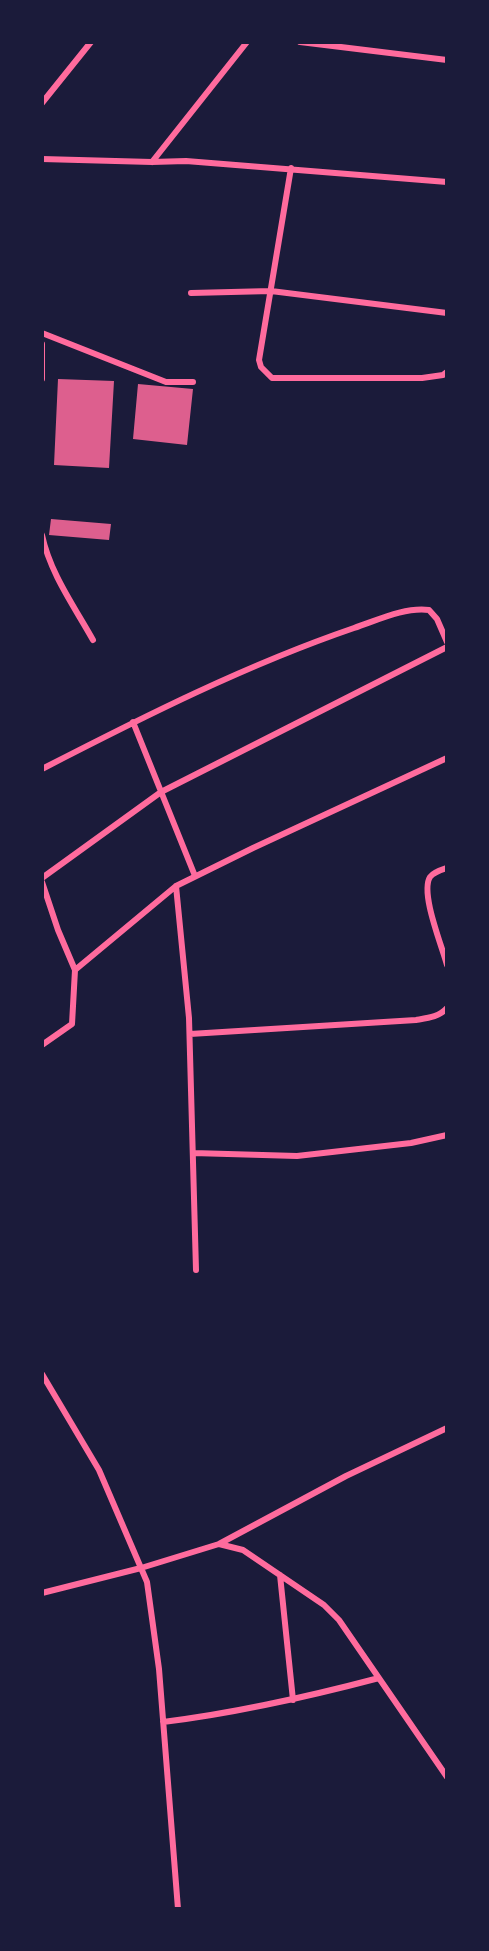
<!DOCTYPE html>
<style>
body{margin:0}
#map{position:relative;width:489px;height:1951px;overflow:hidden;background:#1b1b3a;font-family:"PT Sans",sans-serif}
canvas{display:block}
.frame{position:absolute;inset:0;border:44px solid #1b1b3a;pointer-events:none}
</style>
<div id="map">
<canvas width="489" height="1951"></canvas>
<div class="frame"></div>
</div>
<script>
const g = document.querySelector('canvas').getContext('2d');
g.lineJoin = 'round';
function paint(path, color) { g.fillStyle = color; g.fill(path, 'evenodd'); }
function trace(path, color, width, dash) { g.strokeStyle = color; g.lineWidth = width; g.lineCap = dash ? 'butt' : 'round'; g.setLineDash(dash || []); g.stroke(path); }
paint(new Path2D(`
 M58,379L114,381L109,468L54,465Z
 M138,384L193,389L187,445L133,439Z
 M51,519L111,524L109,540L49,535Z`), '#dd5f8e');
trace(new Path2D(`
 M300,42L447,60
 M42,103L91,42
 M42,159L152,162L186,161L447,182
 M152,162L247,42
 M291,168L259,360L261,367L272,378H422L443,375L447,372
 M191,293L271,291L447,313
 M42,333L166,382H193
 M42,344V379
 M42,535C50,573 74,606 93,640
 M133,722L195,876
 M42,769C143,717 246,665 354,628C378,620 404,607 429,610L437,619L447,642
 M447,868C441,870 434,872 430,877C420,893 442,946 447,965
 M42,878L161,792L447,647
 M42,882L58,930L75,970L72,1024L42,1045
 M176,886L189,1018L196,1270
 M75,970L176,886L253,848L447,758
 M190,1034L416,1020C428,1018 439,1017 447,1008
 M193,1153L297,1156L411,1143L447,1135
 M42,1374L99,1470L147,1582L159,1669L178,1909
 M219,1544L243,1550L324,1605L339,1620L447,1777
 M280,1575L293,1700
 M42,1593L141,1568L219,1544L346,1476L447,1428
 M163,1722C236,1713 307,1697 379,1678`), '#ff6b9d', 6);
</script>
